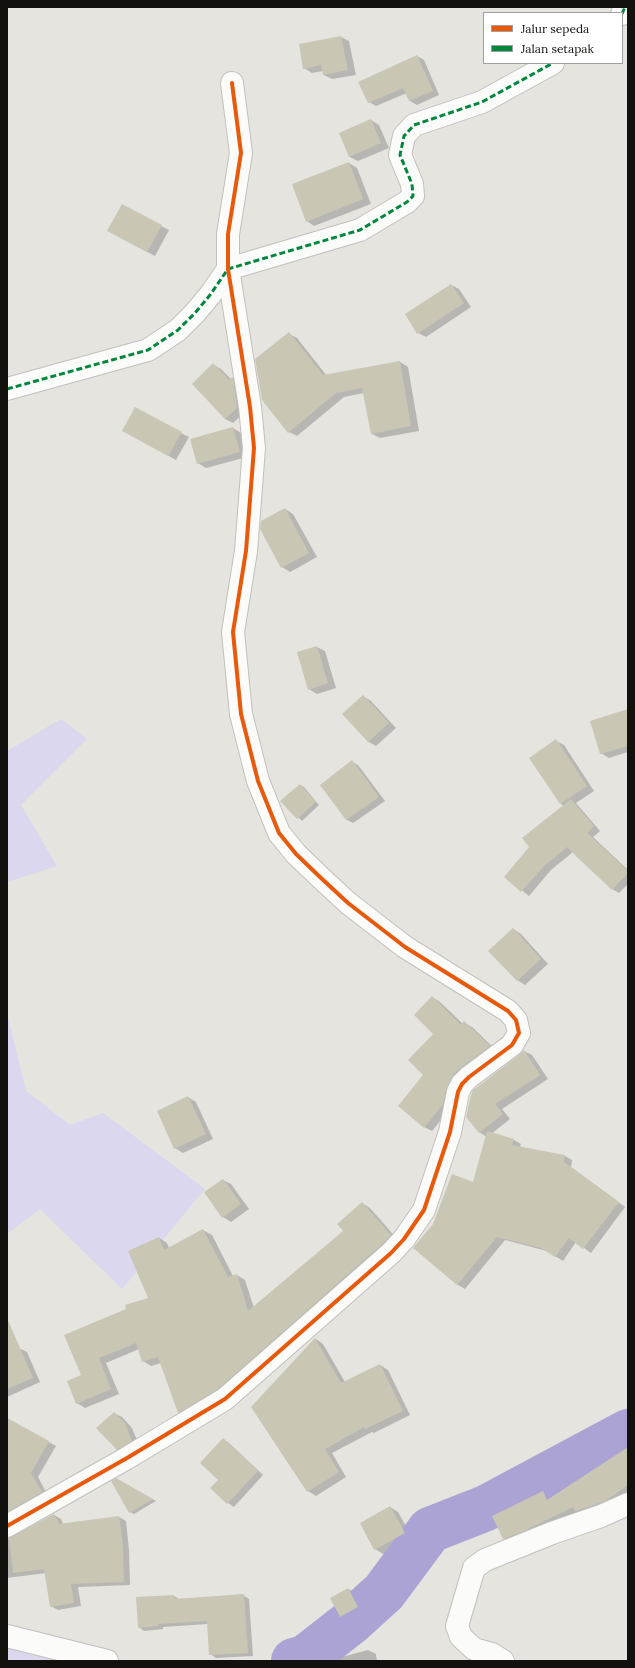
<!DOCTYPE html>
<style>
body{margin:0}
#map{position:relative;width:635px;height:1668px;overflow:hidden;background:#e5e4df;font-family:Lora,serif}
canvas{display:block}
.frame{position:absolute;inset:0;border:8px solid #12110e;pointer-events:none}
.legend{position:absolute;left:483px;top:12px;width:140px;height:52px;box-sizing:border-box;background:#fff;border:1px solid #a0a09f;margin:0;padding:5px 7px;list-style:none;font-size:12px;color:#12110e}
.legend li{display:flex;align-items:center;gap:8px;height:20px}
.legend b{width:20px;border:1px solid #a0a09f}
</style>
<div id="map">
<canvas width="635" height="1668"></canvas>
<div class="frame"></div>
<ul class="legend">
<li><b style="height:5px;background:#e8590c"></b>Jalur sepeda</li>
<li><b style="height:5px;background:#00873e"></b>Jalan setapak</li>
</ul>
</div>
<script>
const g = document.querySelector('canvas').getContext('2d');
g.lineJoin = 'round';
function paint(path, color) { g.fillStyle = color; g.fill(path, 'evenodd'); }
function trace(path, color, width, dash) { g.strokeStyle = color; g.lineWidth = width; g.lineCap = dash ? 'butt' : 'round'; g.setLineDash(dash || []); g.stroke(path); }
paint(new Path2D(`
 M61,719L87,739L21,805L57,866L7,882V751Z
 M7,1013L26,1091L70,1125L103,1113L205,1189L122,1289L40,1209L7,1234Z
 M7,1636L106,1661H7Z`), '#dad7ee');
paint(new Path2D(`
 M341,37L349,41L356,75L332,79L324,75L323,71L312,73L304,68L300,45Z
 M417,56L424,60L439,95L417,105L410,101L407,93L376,106L369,102Z
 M371,120L379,125L389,148L358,161L350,157L340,134Z
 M349,163L357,168L371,204L314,226L307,221Z
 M161,226L169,230L155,256L117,236Z
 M451,285L459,289L471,307L426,337L418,333Z
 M289,334L297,338L327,376L400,362L408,367L419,431L380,438L372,434L364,393L344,397L297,436L289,432Z
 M214,365L221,369L231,379L233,378L240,383L245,412L233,423L225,419Z
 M233,428L241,433L247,457L206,468L198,463Z
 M181,433L189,437L176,460L131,435Z
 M285,509L293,514L317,557L290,572L282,567Z
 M317,647L325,651L336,688L317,694L309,689L298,652Z
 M363,696L371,701L396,728L376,746L369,742L343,714Z
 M628,710V752L609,758L601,753Z
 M556,741L564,745L594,791L576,803L600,831L593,837L628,870V884L619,893L612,889L573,852L551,870L529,896L505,877L564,806L561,804L530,758Z
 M352,762L358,765L385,801L353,823L347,820L321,785Z
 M300,785L304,787L319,805L302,821L282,801Z
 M513,929L521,934L548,964L525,985L517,980Z
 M432,997L440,1002L463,1024L464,1023L472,1027L497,1051L432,1131L424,1127L425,1075L435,1034Z
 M524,1051L532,1055L548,1079L502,1109L510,1119L491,1134L514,1140L521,1144L520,1147L565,1156L572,1160L571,1167L625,1207L591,1253L576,1242L563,1261L547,1251L505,1240L465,1289L458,1285L414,1248L474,1184L487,1137L479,1132Z
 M188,1097L196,1102L213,1139L183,1153L175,1148Z
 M223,1180L231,1184L249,1209L231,1222L223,1217Z
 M362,1203L370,1208L398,1240L187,1417L179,1412L161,1363L151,1366L143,1361L139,1349L106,1363L119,1394L85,1408L77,1403L82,1376L127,1309L149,1298L159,1238L167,1243L169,1248L203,1230L212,1235L233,1276L237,1275L245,1280L254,1308L344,1231Z
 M316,1339L323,1344L345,1382L380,1365L388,1370L410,1415L374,1433L372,1432L332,1453L346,1477L316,1496L308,1491Z
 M19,1348L27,1352L40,1382L7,1397V1353Z
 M114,1413L122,1417L132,1428L139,1445L125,1453L117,1449Z
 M7,1419L56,1446L38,1477L48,1496L7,1520Z
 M223,1439L229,1443L263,1475L234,1507L228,1503L219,1480Z
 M628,1448V1495L585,1515L579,1512L512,1543L504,1539L543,1492L551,1498Z
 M116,1480L156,1501L134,1514L130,1512Z
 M390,1507L398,1512L412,1537L383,1554L375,1549Z
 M54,1515L61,1519L63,1524L119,1517L126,1521L129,1550L130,1585L78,1587L81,1606L58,1610L51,1606L46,1573L7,1578V1539L13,1538Z
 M348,1589L352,1591L361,1609L344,1618L340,1616Z
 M243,1595L249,1599L253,1656L216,1658L210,1654L208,1624L163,1627V1629L144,1631L139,1627L174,1596L179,1599Z
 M368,1650L376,1654L377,1661H327Z`), '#0003');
trace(new Path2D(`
 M294,1661L305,1658L351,1622L384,1592L430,1530L486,1508L628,1432`), '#aaa3d4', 46);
paint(new Path2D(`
 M341,36L348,70L323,75L321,65L303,69L299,44Z
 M417,55L433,91L409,101L403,88L368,103L358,82Z
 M371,119L381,143L349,157L339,133Z
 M349,162L363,199L306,222L292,184Z
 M122,204L162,225L147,252L107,231Z
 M451,284L464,303L417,334L405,314Z
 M289,332L323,375L400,361L411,426L371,434L362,388L336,393L288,433L262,400L255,359Z
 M213,363L229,380L233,377L237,408L225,419L192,384Z
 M135,407L182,432L168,456L122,431Z
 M233,427L240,452L197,464L190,439Z
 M285,508L309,553L281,568L260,529L261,521Z
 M317,646L328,683L308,690L297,652Z
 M363,695L389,723L368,742L342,714Z
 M628,709V746L600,754L590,721Z
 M556,739L587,786L560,804L529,758Z
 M352,760L379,797L346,820L320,785Z
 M300,784L316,802L297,819L280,801Z
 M571,799L594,826L587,833L628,871V873L612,890L579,859L567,847L544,866L521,892L504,877L529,847L522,838Z
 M513,928L541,959L517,981L488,951Z
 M432,996L461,1025L464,1021L490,1046L461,1067L453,1075L447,1087L443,1104L424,1128L398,1106L423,1075L408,1060L433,1034L414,1015Z
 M524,1050L540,1075L495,1104L503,1114L479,1133L466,1117L472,1091L519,1055Z
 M188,1096L206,1134L174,1149L157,1111Z
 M487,1131L514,1139L512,1145L565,1155L564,1162L619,1202L583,1249L569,1238L555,1257L541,1248L497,1237L457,1285L413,1248L433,1224L452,1174L473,1182Z
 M223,1179L241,1204L222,1218L204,1192Z
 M362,1202L391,1235L382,1244L218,1389L178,1413L158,1357L142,1362L136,1343L99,1358L111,1389L76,1404L67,1381L81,1375L64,1335L126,1309L125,1305L148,1298L128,1251L159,1237L164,1250L203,1229L228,1277L237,1274L248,1311L343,1231L337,1224Z
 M7,1318L33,1378L7,1389Z
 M315,1338L341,1383L380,1364L403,1411L365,1429L364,1427L325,1449L339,1472L307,1492L251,1407Z
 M114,1412L125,1423L132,1441L117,1450L96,1428Z
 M7,1418L49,1441L31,1473L42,1492L7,1512Z
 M223,1438L258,1471L227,1504L210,1488L218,1480L200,1463Z
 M628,1447V1485L605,1501L596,1504L576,1511L573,1507L524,1531L503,1539L492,1516L543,1491L547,1500Z
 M116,1478L153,1499L129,1513L111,1481Z
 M390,1506L405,1533L374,1550L360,1523Z
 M54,1514L59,1524L119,1516L123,1546L124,1582L71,1584L74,1603L50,1607L44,1569L13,1573L9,1538Z
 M348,1588L358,1607L340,1617L330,1598Z
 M244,1594L248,1653L209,1655L207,1621L158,1624V1626L138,1628L136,1597L174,1595L175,1599Z`), '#c9c6b4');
const minor = new Path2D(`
 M622,14L625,7
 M7,389L148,350L178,330L195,313L210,295L228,269L360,230L407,202L413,196L412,184L400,155L404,136L414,125L482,102L553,63
 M7,1526L127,1458L225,1399L391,1253L404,1239L424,1210L450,1132L458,1092L462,1084L469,1077L512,1045L519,1033L516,1020L508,1011L405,947L348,903L321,878L296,854L279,833L258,781L241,714L233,632L246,551L254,448L250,407L228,269V234L241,153L232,83
 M7,1636L107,1661
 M503,1661L492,1654L474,1649L461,1637L457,1626L474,1568L485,1560L552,1533L601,1516L628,1504`);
trace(minor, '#c1c0bc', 24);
trace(minor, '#fbfbfa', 22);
trace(new Path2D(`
 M622,14L625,7
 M7,389L148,350L178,330L195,313L210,295L228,269L360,230L407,202L413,196L412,184L400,155L404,136L414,125L482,102L553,63`), '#00873e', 3, [6, 3]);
trace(new Path2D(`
 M7,1526L127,1458L225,1399L391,1253L404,1239L424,1210L450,1132L458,1092L462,1084L469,1077L512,1045L519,1033L516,1020L508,1011L405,947L348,903L321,878L296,854L279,833L258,781L241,714L233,632L246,551L254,448L250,407L228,269V234L241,153L232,83`), '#e8590c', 4);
</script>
